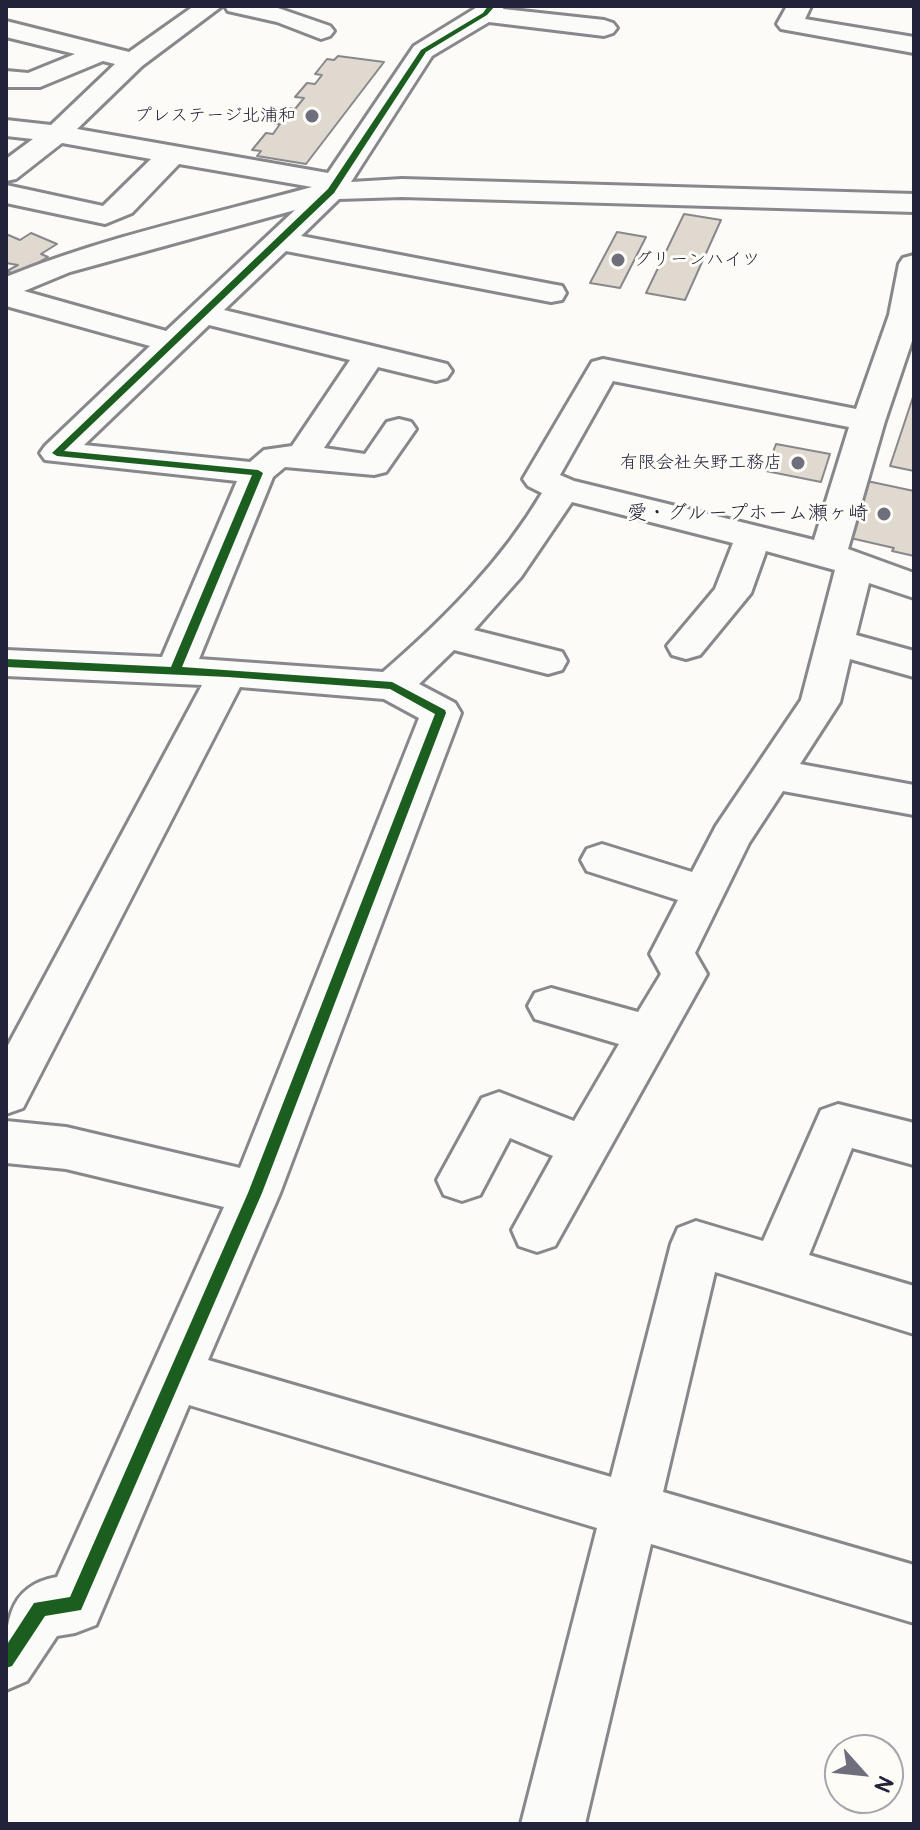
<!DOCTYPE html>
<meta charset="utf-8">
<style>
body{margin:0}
#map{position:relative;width:920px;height:1830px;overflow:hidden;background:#fcfbf8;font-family:Pangolin,sans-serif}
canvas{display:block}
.frame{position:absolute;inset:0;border:8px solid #22223b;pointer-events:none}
.north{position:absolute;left:824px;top:1734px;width:80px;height:80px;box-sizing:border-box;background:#fdfcf7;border:2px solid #a5a5ac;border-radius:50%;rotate:117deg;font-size:22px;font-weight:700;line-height:32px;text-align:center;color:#22223b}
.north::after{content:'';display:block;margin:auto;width:28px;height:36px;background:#6e6e7d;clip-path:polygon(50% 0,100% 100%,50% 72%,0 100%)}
</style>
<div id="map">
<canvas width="920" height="1830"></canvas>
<div class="frame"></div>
<div class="north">N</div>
</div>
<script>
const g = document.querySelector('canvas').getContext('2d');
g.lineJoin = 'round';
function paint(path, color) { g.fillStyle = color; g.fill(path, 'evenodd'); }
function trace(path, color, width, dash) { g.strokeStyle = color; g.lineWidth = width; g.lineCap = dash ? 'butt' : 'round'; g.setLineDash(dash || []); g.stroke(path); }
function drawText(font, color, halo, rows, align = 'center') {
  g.font = font + ' Pangolin,"Klee One",sans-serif'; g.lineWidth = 6; g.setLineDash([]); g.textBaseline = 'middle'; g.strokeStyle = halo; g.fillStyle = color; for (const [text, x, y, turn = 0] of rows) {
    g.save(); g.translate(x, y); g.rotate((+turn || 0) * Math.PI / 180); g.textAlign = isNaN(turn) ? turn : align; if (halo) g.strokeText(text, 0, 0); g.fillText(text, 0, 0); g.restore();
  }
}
const building = new Path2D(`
 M338,56L384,62L306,164L257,156L261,151L252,150L266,133L273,134L280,124H275L287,108L295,109L304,98L295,97L307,83L315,84L322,75L315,74L327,59L334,60Z
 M684,214L721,220L685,300L646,293Z
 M617,232L646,237L620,288L590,283Z
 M31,233L57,244L41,254L48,257L16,275L7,271L18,265L6,263V234L20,240Z
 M914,394V471L890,466Z
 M776,444L830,454L821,482L766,471Z
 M867,481L914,491V556L892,551L894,548L846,537Z`);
paint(building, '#e0d9cf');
trace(building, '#88888c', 2);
const minor = new Path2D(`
 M194,6H222L142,66L77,129L328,173L414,46L479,6H504L503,9L604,20L613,23L617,28L613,33L604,36L489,22L432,56L351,182L402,179L914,194V212L402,197L339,199L301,236L551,284L562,286L566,293L562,300L551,302L286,251L224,310L447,364L452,371L447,378L436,381L378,367L324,448L365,454L387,422L399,419L411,422L416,429L386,472L374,475L285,467L273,477L199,659L383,672C444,619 501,562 542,493L528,486L523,479L592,362L603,359L856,409L889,315L899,264L903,258L914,255V335L885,421L848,549L914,573V598L869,583L856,635L914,651V677L850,659L840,702L800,764L914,785V815L783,791L749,843L695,953L707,974L555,1246L537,1252L519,1246L512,1230L553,1156L510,1138L480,1195L462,1201L444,1195L437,1180L482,1098L499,1092L574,1121L619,1044L535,1019L528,1006L535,993L551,988L638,1012L661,974L650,954L678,900L587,871L581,860L587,849L602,844L692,872L716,826L801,700L835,570L766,551L751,593L700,655L686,659L672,655L667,646L715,589L733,543L572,502L521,577L474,630L562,652L567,661L562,670L548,674L454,650L419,684L455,703L461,713L280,1193L208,1360L611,1477L671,1244L678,1228L696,1221L763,1241L821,1110L838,1104L914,1123V1165L852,1148L809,1255L914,1286V1334L715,1272L663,1492L914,1565V1623L651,1544L585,1824H521L597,1528L189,1405L96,1625L75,1633L57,1636L27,1681L6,1690C6,1635 0,1587 57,1577L224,1207L66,1169L6,1163V1121L66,1127L240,1168L419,718L384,699L240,687L23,1108L6,1114V1049L202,685L6,676V650L162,657L237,481L45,460L40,453L45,446L150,346L6,306V277C104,237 209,215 312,187L179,164L132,213L105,224L6,203V185L103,206L151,159L62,143L16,179L6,181V159L33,139L6,136V120L51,125L115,64L103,61L40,87H6V71L28,73L75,54L6,37V21L129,52ZM295,210L166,331L24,291L70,272ZM209,325L350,360L292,446L264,450L250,462L84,445ZM613,381L849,427L814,540L574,481L560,475Z
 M225,6H272L330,26L334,31L330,36L321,39L277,22L228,11Z
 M787,6H811L805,19L914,37V53L781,29L777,24Z`);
trace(minor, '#88888c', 6);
paint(minor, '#fbfbf9');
paint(new Path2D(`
 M488,6H495L487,15L426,52L334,193L64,451L258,470L263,473L182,667L392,682L445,710L446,713L262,1193L81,1610L45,1616L12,1666L6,1668V1646L34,1603L70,1597L248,1193L435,714L390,689L228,677L6,667V659L171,667L252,475L57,456L52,453L328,189L421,50L483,13Z`), '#1b5e20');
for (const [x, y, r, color] of [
 [312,116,8,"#6e6e7d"],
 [618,260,8,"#6e6e7d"],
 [798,463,8,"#6e6e7d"],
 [884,514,8,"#6e6e7d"]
]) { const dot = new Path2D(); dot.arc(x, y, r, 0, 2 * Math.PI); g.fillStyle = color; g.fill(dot); trace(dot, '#fdfcf7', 3); }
drawText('18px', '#22223b', '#fdfcf7', [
 ["プレステージ北浦和",296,116],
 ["グリーンハイツ",634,260,"left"],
 ["有限会社矢野工務店",782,463]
], 'right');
drawText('20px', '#22223b', '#fdfcf7', [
 ["愛・グループホーム瀬ヶ崎",868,514]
], 'right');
</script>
